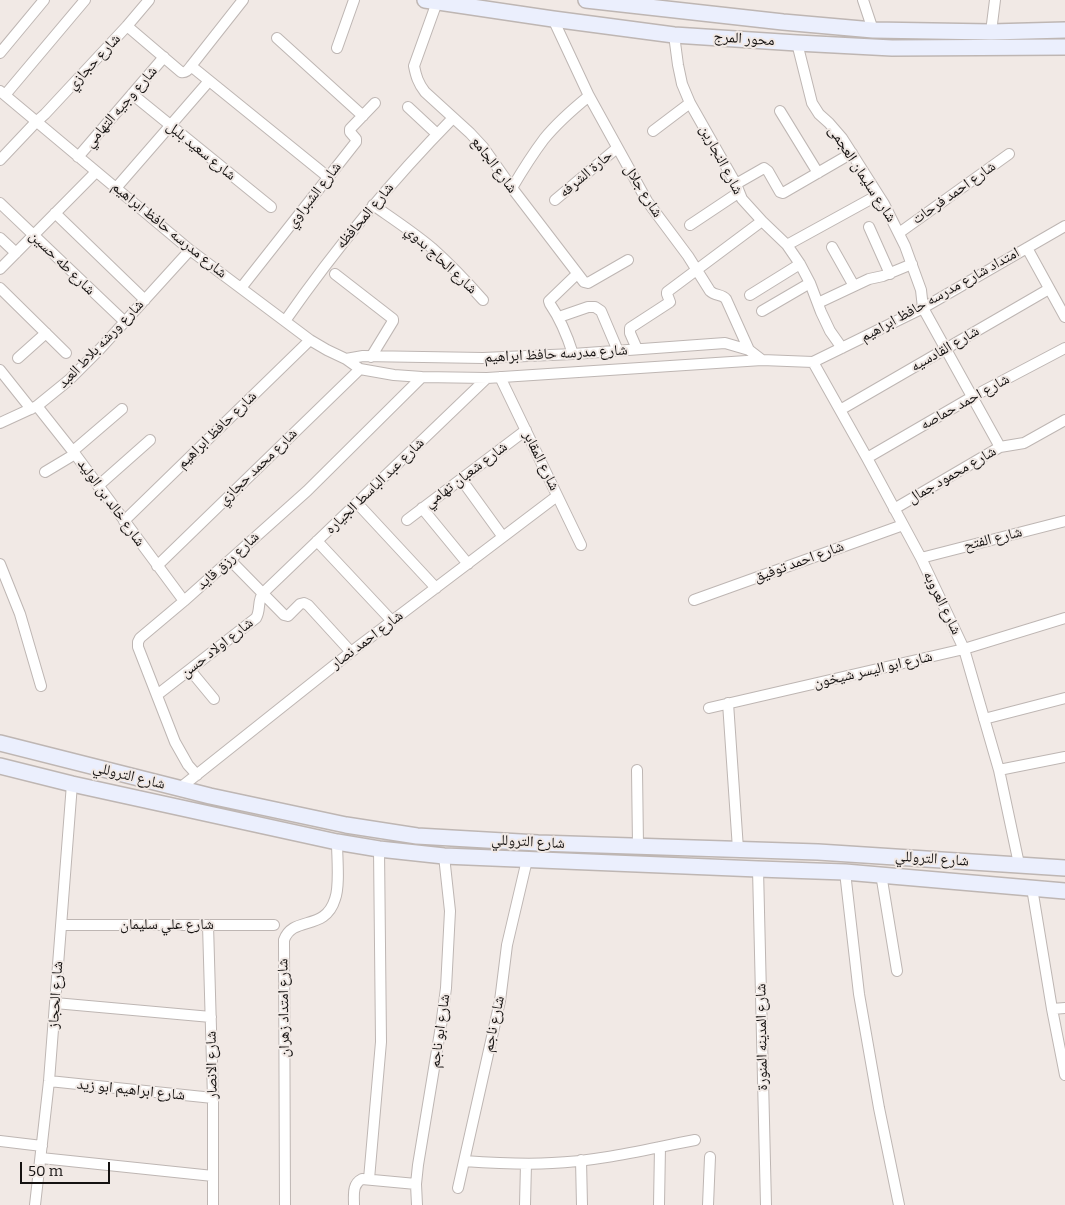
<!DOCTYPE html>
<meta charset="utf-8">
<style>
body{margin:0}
#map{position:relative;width:1065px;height:1205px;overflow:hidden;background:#f1e9e5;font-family:Bitter,serif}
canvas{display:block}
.scale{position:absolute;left:20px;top:1162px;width:90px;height:22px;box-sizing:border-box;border:2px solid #151211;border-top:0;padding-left:6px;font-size:15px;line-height:18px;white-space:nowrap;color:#151211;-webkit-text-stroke:4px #f1e9e5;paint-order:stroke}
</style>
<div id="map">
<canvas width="1065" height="1205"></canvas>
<div class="scale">50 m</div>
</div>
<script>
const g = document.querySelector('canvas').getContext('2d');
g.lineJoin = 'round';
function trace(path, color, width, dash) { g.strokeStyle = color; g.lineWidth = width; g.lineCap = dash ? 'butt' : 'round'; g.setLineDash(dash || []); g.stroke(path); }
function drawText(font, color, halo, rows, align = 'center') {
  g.font = font + ' Bitter,"Noto Naskh Arabic",serif'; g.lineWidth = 4; g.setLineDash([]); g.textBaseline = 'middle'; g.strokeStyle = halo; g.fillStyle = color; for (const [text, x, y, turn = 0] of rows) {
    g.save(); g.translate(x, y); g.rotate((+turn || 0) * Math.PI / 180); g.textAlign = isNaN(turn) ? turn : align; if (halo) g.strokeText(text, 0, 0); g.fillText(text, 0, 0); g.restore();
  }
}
const street = new Path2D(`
 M863,0L873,30
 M437,2L414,66C416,76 418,83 425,92L470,133L483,147L512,188L584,282L588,283L628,260
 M553,19L589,96L647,201L688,256L710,291C715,296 722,294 726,299L749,350
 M127,26L181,72C186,73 188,70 191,66L243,0
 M991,32L995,0
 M674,35L678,65L682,84L690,103L736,184L742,199L762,221L787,245L800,264L810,283L821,312L830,331L842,348
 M277,38L363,116
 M797,43L812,103L819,114L829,123L842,138L884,204L905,246L921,290L923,308L1000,447
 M337,48L354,0
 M0,53L44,0
 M191,66L328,177
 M0,91L190,250L310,340L327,350L346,359L360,369L394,375L422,377L487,378L762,360L813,362L923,308L1065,226
 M132,94L271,207
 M5,95L85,0
 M408,107L437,134
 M780,111L818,173
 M653,131L690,103
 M78,157L164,57
 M0,160L36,122L45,114L127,26L149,0
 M736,184L764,168L768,171L780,192L783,193L852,153
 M116,188L209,81
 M512,188C522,171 532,155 544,139C557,123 573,109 589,96
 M555,200L617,148
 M0,203L125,322
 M373,205C393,219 413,232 432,248C450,264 467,282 483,300
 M55,213L145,300
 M690,225L738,193
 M869,227L890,274
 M899,233L1009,154
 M0,238L16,253
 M787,245L878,195
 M832,247L854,286
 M1027,248L1065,317
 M0,269L96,172
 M335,274L393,319V321L371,357
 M0,288L66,353
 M241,288L356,142V139L350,132V129L375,103
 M750,295L800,264
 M818,303L869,279L883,276L912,264
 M762,311L810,283
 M559,317L588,307H595L601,311L618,351
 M285,321C336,248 391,181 453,118
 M637,349L630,333V328L670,302L667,294V292L762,221
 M573,354C567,335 561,320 550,304L549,301L577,274
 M18,358L46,333
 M346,359L363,356L483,358L573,354L725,343L749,350L762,360
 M813,362L867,458L921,558L964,649L999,770L1019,864
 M0,370L31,409
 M500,377L581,545
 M37,406L75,454L184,601
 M840,410L1049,289
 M0,423L37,406L69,380L100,349L190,250
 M73,451L122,409
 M867,458L972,397L1065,348
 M45,472L75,454
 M461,479L503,537
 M98,486L150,440
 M357,503L436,588
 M422,508L468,564
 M894,509L1000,447L1024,443L1065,420
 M407,520L526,430
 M124,521L310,340
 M317,541L392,621
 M921,558L1065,521
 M230,560L284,615L288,616L300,604L304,603L308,605L351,652
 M0,564L20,614L41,686
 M157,566L360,369
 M694,600L903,525
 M190,670L214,699
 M157,695L256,618C261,610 257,601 263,593L487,378
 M728,703L738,849
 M709,708L964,649L1065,618
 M984,719L1065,698
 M637,770L638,846
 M999,770L1065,757
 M197,775L188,765L175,742L138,647V642L140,638L184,601L307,491L422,377
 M180,788L351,652L557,496
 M758,869L766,1205
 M845,872L859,994L879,1108L899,1205
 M881,874L897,971
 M1032,888L1052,1009L1065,1075
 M61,925H274
 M208,925L213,1098V1205
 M55,1003L211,1017
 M1052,1009L1065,1008
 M49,1081L213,1098
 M0,1141L42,1146
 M41,1158L213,1176
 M581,1160L582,1205
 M464,1161C493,1163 522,1165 552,1163C600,1161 647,1149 695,1140
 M369,1179L381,1042L379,849
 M458,1188L500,1001L507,945L527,860
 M35,1205L49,1081L72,784
 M285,1205L284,940C293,915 325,932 335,899C340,886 337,857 337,842
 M354,1205C354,1195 352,1184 362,1179L416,1184
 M417,1205L416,1184L418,1165L441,1026L446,988L450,911L444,856
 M525,1205L526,1164
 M659,1205L660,1147
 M708,1205L710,1157`);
const secondary = new Path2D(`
 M425,0L553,19L674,35L797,43L892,48L1065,47
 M586,0L783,22L873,30L991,32L1065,30
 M0,743L210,796L346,825L417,836L538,843L818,852L1065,868
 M0,766L72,784L337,842L379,849L444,856L758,869L845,872L1065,891`);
trace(street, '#beb6b3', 12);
trace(secondary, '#beb6b3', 18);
trace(street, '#fff', 10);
trace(secondary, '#ebeffd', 15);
drawText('15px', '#151211', '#f1e9e5', [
 ["محور المرج",744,39,4],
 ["شارع حجازي",94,62,-47],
 ["شارع وجيه التهامي",121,107,-49],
 ["شارع سعيد بلبل",201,151,39],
 ["شارع النجارين",721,160,62],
 ["شارع الجامع",494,165,53],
 ["حارة الشرفه",586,174,-40],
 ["شارع سليمان العجمى",862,174,57],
 ["شارع جلال",643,191,58],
 ["شارع احمد فرحات",954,193,-35],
 ["شارع الشبراوي",314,195,-52],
 ["شارع المحافظه",365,216,-50],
 ["شارع مدرسه حافظ ابراهيم",169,230,39],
 ["شارع الحاج بدوي",441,260,43],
 ["شارع طه حسين",62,263,44],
 ["امتداد شارع مدرسه حافظ ابراهيم",940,295,-29],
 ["شارع ورشه بلاط العبد",101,344,-46],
 ["شارع القادسيه",945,349,-30],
 ["شارع مدرسه حافظ ابراهيم",556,354,-3],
 ["شارع احمد حماصه",965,402,-29],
 ["شارع حافظ ابراهيم",217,430,-44],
 ["شارع المقابر",541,461,64],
 ["شارع محمد حجازي",258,467,-44],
 ["شارع شعبان تهامي",466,475,-37],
 ["شارع محمود جمال",952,475,-30],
 ["شارع عبد الباسط الجياره",375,486,-44],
 ["شارع خالد بن الوليد",111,503,54],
 ["شارع الفتح",993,539,-14],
 ["شارع رزق قايد",228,561,-42],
 ["شارع احمد توفيق",799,562,-20],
 ["شارع العروبه",942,603,64],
 ["شارع احمد نصار",367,640,-37],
 ["شارع اولاد حسن",217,648,-38],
 ["شارع ابو اليسر شيخون",873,670,-13],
 ["شارع التروللي",129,776,14],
 ["شارع التروللي",528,842,3],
 ["شارع التروللي",932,859,4],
 ["شارع علي سليمان",167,925],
 ["شارع الحجاز",56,995,-86],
 ["شارع امتداد زهران",284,1008,-91],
 ["شارع ناجم",494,1024,-78],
 ["شارع ابو ناجم",440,1031,-82],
 ["شارع المدينه المنورة",762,1037,-91],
 ["شارع الانصار",212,1065,-91],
 ["شارع ابراهيم ابو زيد",131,1090,6]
]);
</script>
